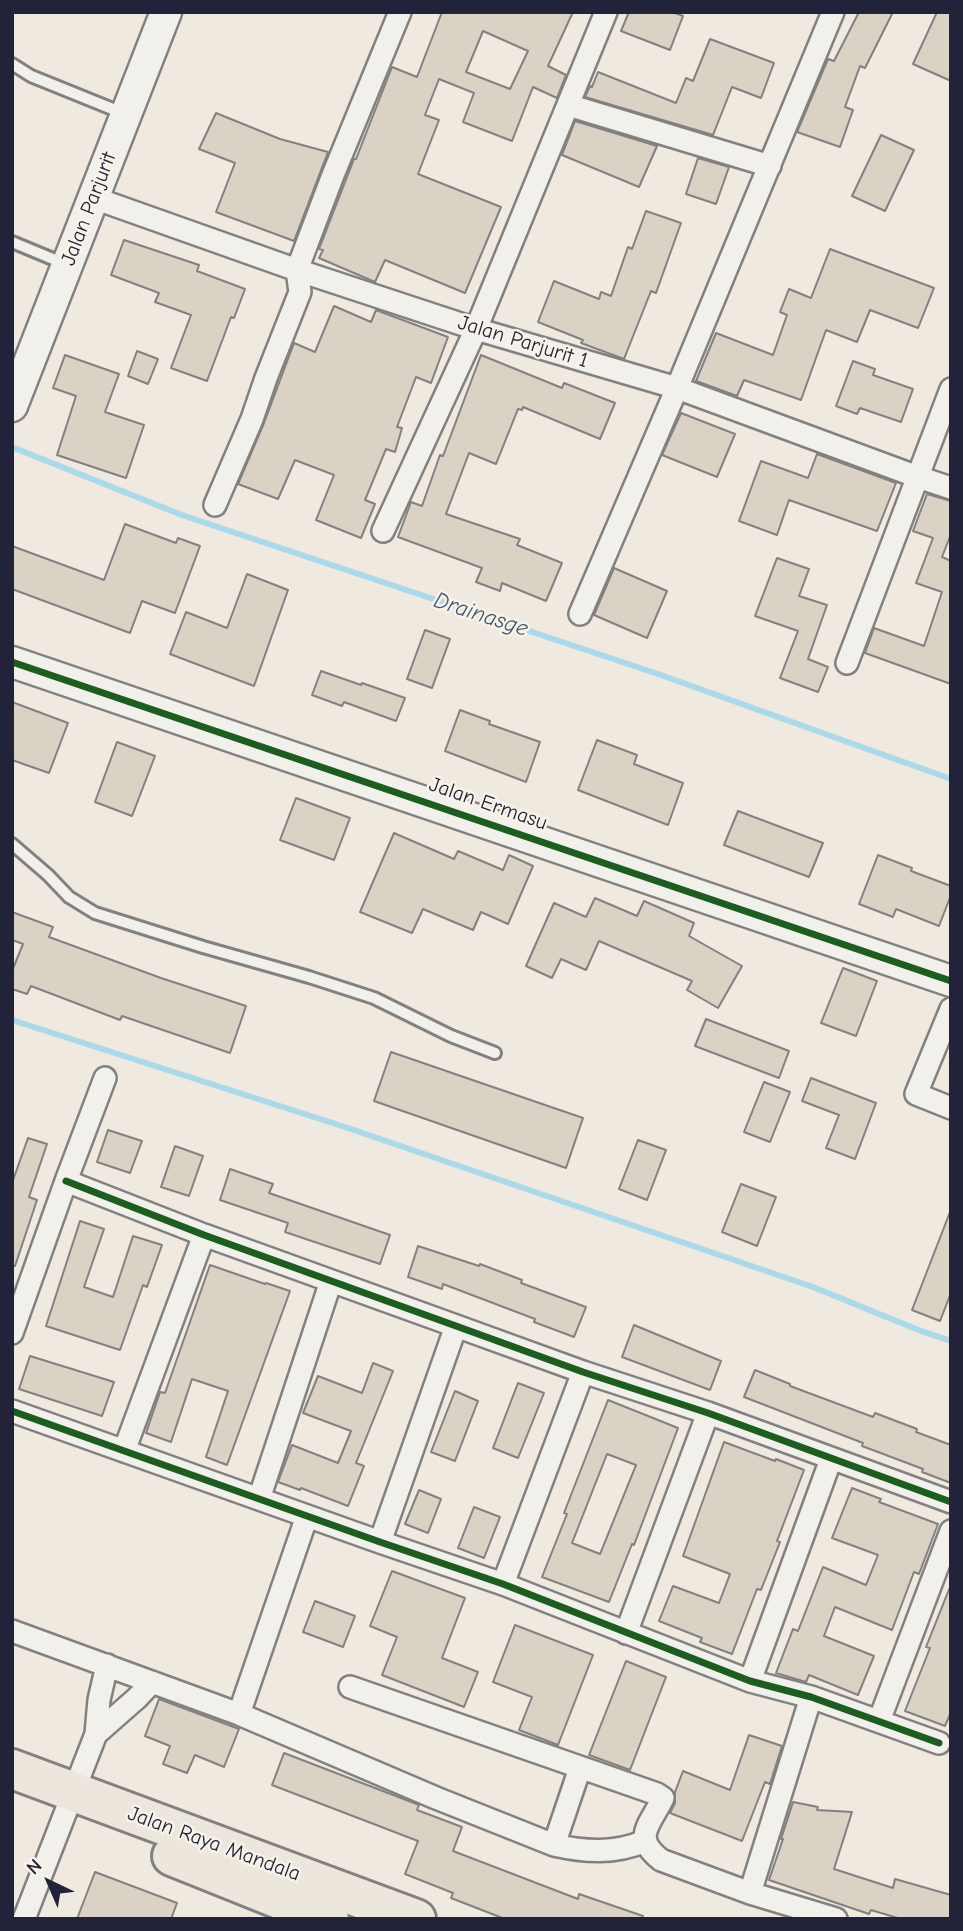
<!DOCTYPE html>
<style>
body{margin:0}
#map{position:relative;width:963px;height:1931px;overflow:hidden;background:#efe9df;font-family:"Comic Neue",sans-serif}
canvas{display:block}
.frame{position:absolute;inset:0;border:14px solid #22223b;pointer-events:none}
.north{position:absolute;left:14px;top:1847px;width:70px;height:70px;-webkit-text-stroke:5px #f7f3e8;paint-order:stroke;rotate:316deg;font-size:19px;font-weight:700;line-height:28px;text-align:center;color:#22223b}
.north::after{content:'';display:block;margin:auto;width:24px;height:32px;background:#22223b;clip-path:polygon(50% 0,100% 100%,50% 72%,0 100%)}
</style>
<div id="map">
<canvas width="963" height="1931"></canvas>
<div class="frame"></div>
<div class="north">N</div>
</div>
<script>
const g = document.querySelector('canvas').getContext('2d');
g.lineJoin = 'round';
function trace(path, color, width, dash) { g.strokeStyle = color; g.lineWidth = width; g.lineCap = dash ? 'butt' : 'round'; g.setLineDash(dash || []); g.stroke(path); }
function paint(path, color) { g.fillStyle = color; g.fill(path, 'evenodd'); }
function drawText(font, color, halo, rows, align = 'center') {
  g.font = font + ' "Comic Neue",sans-serif'; g.lineWidth = 5; g.setLineDash([]); g.textBaseline = 'middle'; g.strokeStyle = halo; g.fillStyle = color; for (const [text, x, y, turn = 0] of rows) {
    g.save(); g.translate(x, y); g.rotate((+turn || 0) * Math.PI / 180); g.textAlign = isNaN(turn) ? turn : align; if (halo) g.strokeText(text, 0, 0); g.fillText(text, 0, 0); g.restore();
  }
}
trace(new Path2D(`
 M12,447L182,515L658,674L951,779
 M12,1020L345,1127L813,1287L921,1331L951,1341`), '#aad9ea', 6);
const building = new Path2D(`
 M442,12H573L548,66L566,75L557,98L533,87L512,141L463,122L474,93L439,79L425,115L439,120L418,174L501,207L465,293L385,260L375,282L319,258L323,250L319,249L354,159H356L392,67L417,77ZM483,31L528,51L510,89L466,72Z
 M629,12H672L683,16L670,50L621,31Z
 M859,12H893L865,68L860,66L845,107L853,110L840,147L797,132L828,59L834,61Z
 M937,12H951V81L913,64Z
 M710,39L774,63L761,98L732,87L713,135L585,97L590,86L592,87L598,72L676,103L686,78L693,81Z
 M216,113L280,139L328,152L294,241L216,212L235,163L199,149Z
 M575,121L657,146L639,187L562,155Z
 M881,135L914,150L885,211L852,196Z
 M698,158L729,167L716,204L686,194Z
 M646,211L681,223L656,293L651,291L624,359L581,343L583,340L538,322L554,281L599,299L601,292L611,296L628,247L632,249Z
 M124,240L199,265L197,271L245,289L234,318L231,317L207,381L171,368L191,315L155,302L159,293L111,275Z
 M830,249L934,288L918,328L870,310L857,342L826,330L801,400L744,380L737,396L696,381L716,333L773,355L787,315L780,312L789,289L811,298Z
 M334,306L371,322L376,310L448,337L431,383L416,377L397,427L402,428L395,452L386,449L365,500L375,504L361,538L316,520L334,475L295,460L278,499L238,484L264,423L294,343L315,352Z
 M137,351L158,359L148,384L128,376Z
 M65,355L119,374L105,412L144,425L126,478L57,455L76,396L53,388Z
 M481,355L562,388L564,383L615,403L600,439L523,407L522,410L518,409L496,464L469,453L446,514L520,539L517,545L562,563L546,601L502,583L500,591L476,582L482,568L398,537L411,502L422,506L440,455L443,456Z
 M853,361L875,369L873,375L913,389L901,422L860,408L857,414L836,406Z
 M681,413L735,434L717,477L662,455Z
 M817,454L896,483L877,531L789,500L777,535L739,521L761,461L808,478Z
 M927,494L951,501V534L942,557L951,561V684L865,653L874,628L924,646L942,592L916,583L933,538L913,531Z
 M125,524L176,543L178,538L200,546L175,613L142,601L130,633L12,589V546L104,580Z
 M777,558L809,569L799,596L827,605L808,659L828,667L818,692L780,678L798,631L755,616Z
 M614,568L667,591L647,638L594,615Z
 M247,574L288,590L254,686L170,654L186,612L227,628Z
 M425,630L450,639L432,688L407,679Z
 M321,671L361,685L362,683L405,698L396,721L344,702L342,706L312,695Z
 M12,702L68,723L49,773L12,760Z
 M460,710L490,721L489,724L540,742L526,782L445,751Z
 M597,740L637,755L634,764L683,783L668,825L578,790Z
 M117,742L155,756L132,816L95,802Z
 M296,798L350,818L334,860L280,840Z
 M738,811L823,843L809,877L724,845Z
 M394,833L454,859L458,851L503,870L509,855L533,866L508,924L481,912L473,930L423,909L412,933L360,912Z
 M878,855L912,868L911,871L951,886V895L939,926L896,909L893,917L859,904Z
 M595,898L637,916L644,901L694,923L689,936L742,966L718,1008L687,990L692,981L599,941L586,970L561,959L552,978L526,966L554,903L586,917Z
 M12,912L53,927L49,937L161,978L246,1006L230,1053L122,1016L120,1020L31,986L27,994L12,989V971L23,944L12,940Z
 M843,968L877,981L856,1036L821,1023Z
 M706,1019L789,1051L779,1078L695,1046Z
 M391,1052L583,1118L566,1168L374,1101Z
 M811,1078L876,1103L855,1159L826,1148L839,1115L802,1101Z
 M764,1082L790,1092L770,1142L744,1132Z
 M108,1130L142,1141L130,1173L97,1162Z
 M28,1138L47,1144L29,1197L37,1200L15,1266H12V1183Z
 M638,1140L666,1150L647,1200L619,1189Z
 M175,1146L203,1156L189,1196L161,1187Z
 M230,1169L273,1184L269,1193L390,1235L380,1264L285,1232L288,1223L220,1200Z
 M741,1184L776,1197L757,1246L722,1232Z
 M950,1212L951,1293L940,1321L912,1310Z
 M80,1221L104,1229L84,1287L113,1297L133,1236L162,1245L147,1287L143,1285L120,1350L46,1326Z
 M418,1246L479,1266L480,1264L522,1280L521,1283L586,1307L574,1337L534,1322L535,1319L443,1284L442,1289L408,1277Z
 M210,1265L265,1284L266,1283L290,1291L227,1465L206,1457L228,1391L192,1379L171,1442L146,1433L160,1392L165,1393Z
 M634,1325L721,1361L710,1390L622,1357Z
 M30,1356L114,1382L102,1416L19,1389Z
 M373,1363L393,1371L356,1463L364,1466L348,1506L301,1488L300,1490L278,1482L292,1445L338,1463L351,1431L303,1413L318,1376L362,1393Z
 M755,1370L790,1384V1386L873,1417L875,1413L917,1429L916,1432L951,1445V1483L922,1472L923,1469L862,1446L863,1443L744,1397Z
 M518,1383L544,1393L518,1458L493,1448Z
 M455,1391L478,1401L455,1461L431,1452Z
 M608,1400L678,1428L634,1545L632,1544L609,1602L542,1577L567,1514L564,1513ZM607,1454L636,1465L600,1554L572,1543Z
 M724,1442L775,1461L776,1459L804,1470L777,1541L780,1542L761,1590L757,1589L732,1654L700,1642L702,1638L659,1621L673,1586L719,1603L730,1574L683,1556Z
 M852,1488L881,1499L879,1502L938,1524L919,1574L914,1572L892,1630L835,1607L824,1636L874,1656L858,1695L809,1675L806,1682L776,1673L793,1629L798,1631L823,1567L866,1585L878,1555L832,1538Z
 M419,1490L441,1499L428,1533L405,1524Z
 M474,1507L500,1517L484,1558L458,1548Z
 M392,1571L465,1598L442,1658L478,1672L464,1707L382,1675L397,1637L370,1626Z
 M950,1587L951,1712L945,1726L905,1711L930,1648L926,1647Z
 M315,1601L355,1616L343,1647L303,1632Z
 M515,1625L593,1655L558,1745L519,1730L532,1697L493,1682Z
 M626,1661L666,1677L630,1770L589,1755Z
 M159,1699L239,1729L224,1767L195,1755L187,1773L163,1764L170,1746L145,1736Z
 M749,1735L782,1746L770,1784L765,1782L742,1841L670,1813L675,1803V1792L683,1771L730,1790Z
 M284,1753L414,1803L419,1805L417,1810L462,1827L453,1851L578,1899L579,1894L643,1916L642,1919H505L451,1898L453,1893L405,1874L418,1841L272,1785Z
 M793,1802L818,1807L817,1810L852,1812L834,1869L893,1888L895,1879L951,1895V1919H901L871,1910L869,1914L769,1880L783,1839H781Z
 M95,1872L177,1903L171,1919H77Z`);
paint(building, '#dbd2c6');
trace(building, '#838080', 2);
const lane = new Path2D(`
 M12,64L31,76L125,114
 M12,242L65,264
 M12,844L48,875L69,897L95,913L203,947L309,977L374,998L451,1036L495,1053`);
const street = new Path2D(`
 M568,105L770,166
 M94,198L297,270L476,329L677,388L918,477L951,488
 M215,505L252,419L266,378L300,292L297,270L333,175L400,12
 M383,531L476,329L606,12
 M580,614L677,388L833,12
 M847,663L951,389
 M951,1009L916,1094L951,1108
 M66,1181L204,1235L456,1326L583,1372L708,1413L951,1502
 M12,1333L66,1181L105,1078
 M12,1411L380,1542L503,1584L750,1681L811,1697L939,1743
 M124,1451L204,1235
 M259,1499L331,1281
 M380,1542L456,1326
 M503,1584L583,1372
 M12,1631L239,1714L436,1798L554,1845L580,1768
 M626,1633L708,1413
 M750,1681L831,1459
 M350,1687L657,1794L663,1798L662,1800C648,1827 633,1838 661,1860L750,1893L836,1919
 M239,1714L307,1516
 M879,1721L951,1531
 M96,1734L99,1700L107,1665
 M554,1845C585,1852 615,1854 645,1841
 M750,1893L811,1697
 M24,1919L96,1734L137,1698L152,1682`);
const secondary = new Path2D(`
 M12,406L166,12
 M12,662L951,981`);
const highway = new Path2D(`
 M12,1769L416,1919
 M172,1856L329,1919`);
trace(lane, '#838080', 16);
trace(street, '#838080', 26);
trace(secondary, '#838080', 35);
trace(highway, '#838080', 44);
trace(lane, '#f2f0eb', 10);
trace(street, '#f2f0eb', 21);
trace(secondary, '#f2f0eb', 30);
trace(highway, '#ece6dd', 38);
trace(new Path2D(`
 M12,662L951,981
 M66,1181L204,1235L456,1326L583,1372L708,1413L951,1502
 M12,1411L380,1542L503,1584L750,1681L811,1697L939,1743`), '#1b5e20', 7);
drawText('21px', '#22223b', '#f7f3e8', [
 ["Jalan Parjurit",89,209,-69],
 ["Jalan Parjurit 1",523,342,17],
 ["Jalan Ermasu",488,804,19],
 ["Jalan Raya Mandala",214,1844,20]
]);
drawText('italic 23px', '#425771', '#f7f3e8', [
 ["Drainasge",481,615,18]
]);
</script>
